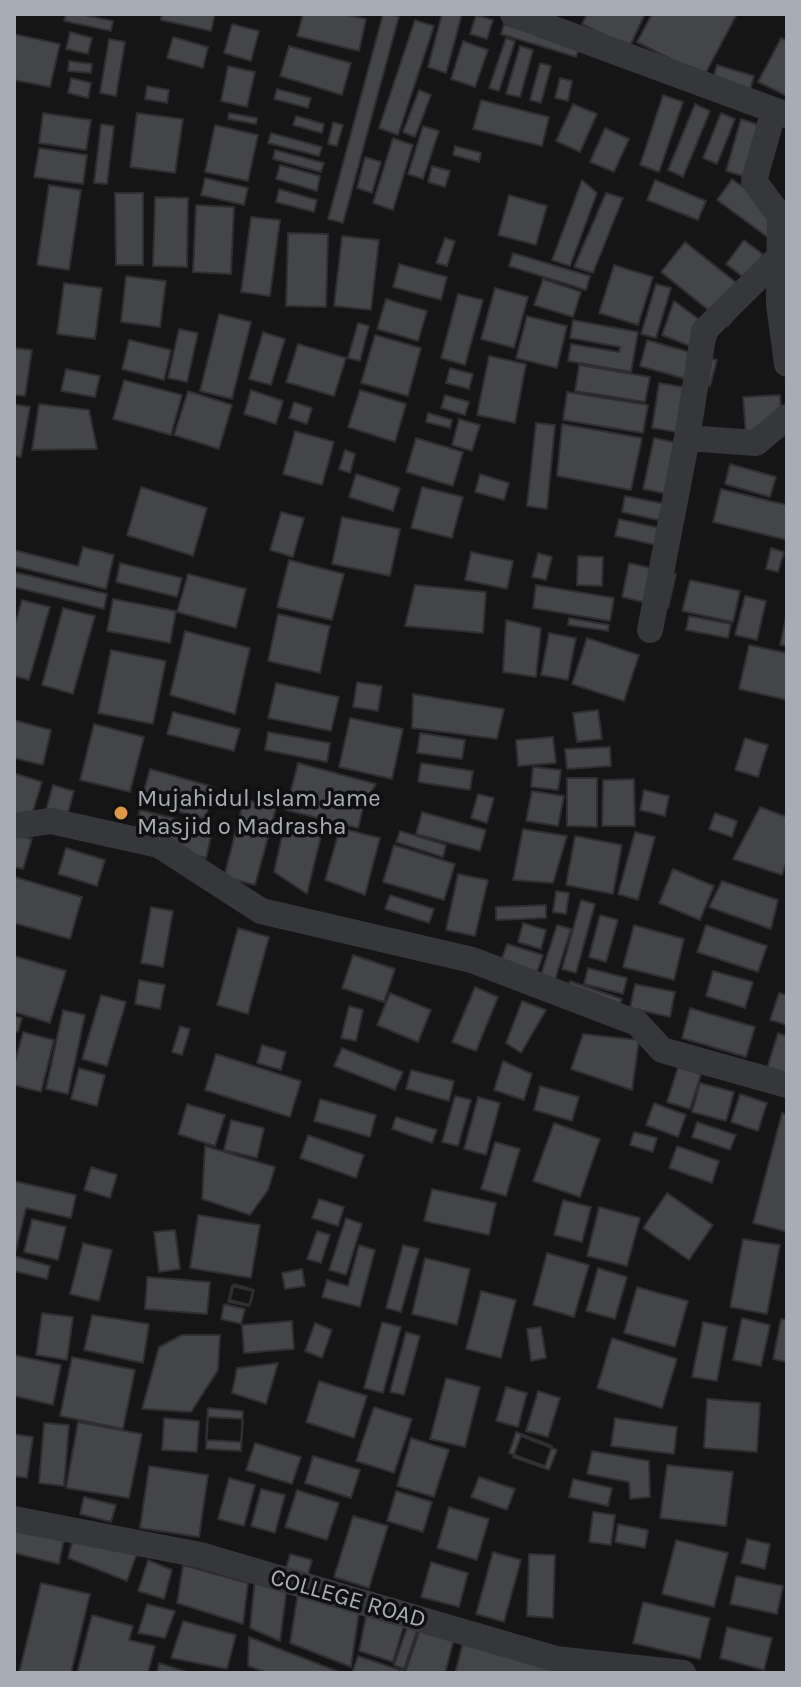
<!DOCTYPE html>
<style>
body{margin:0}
#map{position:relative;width:801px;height:1687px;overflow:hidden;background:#151516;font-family:Karla,sans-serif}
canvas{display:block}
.frame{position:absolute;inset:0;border:16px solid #a8adb5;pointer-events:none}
</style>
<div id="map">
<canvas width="801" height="1687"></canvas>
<div class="frame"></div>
</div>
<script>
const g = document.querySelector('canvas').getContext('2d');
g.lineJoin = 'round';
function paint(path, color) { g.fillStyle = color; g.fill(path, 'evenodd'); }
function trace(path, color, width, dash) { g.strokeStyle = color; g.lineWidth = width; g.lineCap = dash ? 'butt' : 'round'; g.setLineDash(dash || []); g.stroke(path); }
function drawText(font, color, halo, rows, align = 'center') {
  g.font = font + ' Karla,sans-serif'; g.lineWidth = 7; g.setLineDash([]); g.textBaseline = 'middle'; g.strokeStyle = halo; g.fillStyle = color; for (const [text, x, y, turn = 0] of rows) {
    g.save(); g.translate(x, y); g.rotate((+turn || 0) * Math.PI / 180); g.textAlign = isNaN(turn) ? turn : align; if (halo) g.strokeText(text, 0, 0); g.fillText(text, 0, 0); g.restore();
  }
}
const building = new Path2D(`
 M66,14H79L113,21L111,31L64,21Z
 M162,14H215L211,31L161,20Z
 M303,14H344L366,19L359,51L297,36Z
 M383,14L399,16L343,223L328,219Z
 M442,14H462L446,73L428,67Z
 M587,14H645L629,48L582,24Z
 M652,14H737L704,76L637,42Z
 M476,15L493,20L487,39L470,34Z
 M415,20L434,26L398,135L379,128Z
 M232,24L259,31L251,61L224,53Z
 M504,24L579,48L576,57L501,34Z
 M70,32L92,38L88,54L66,49Z
 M14,34L60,44L50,87L14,80Z
 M173,37L208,47L203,68L167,58Z
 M506,38L515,41L499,91L489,88Z
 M781,38L787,41V96L758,82Z
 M109,39L125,42L116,96L100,93Z
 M463,41L488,50L475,87L451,79Z
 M289,46L351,63L342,95L280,76Z
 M520,46L533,50L520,97L506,94Z
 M69,61L92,64L91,73L68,71Z
 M540,63L551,66L541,103L530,100Z
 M717,65L754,76L749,94L712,83Z
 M228,66L255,72L247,107L221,101Z
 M71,78L91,83L88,98L68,93Z
 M560,78L572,81L568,101L555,98Z
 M147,86L169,90L167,103L145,99Z
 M277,89L311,98L308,108L274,99Z
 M419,90L431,95L415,137L403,132Z
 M663,95L683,102L659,172L640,165Z
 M481,100L549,117L542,146L473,129Z
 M573,104L597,114L580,152L556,141Z
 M695,104L710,111L683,177L668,170Z
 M43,113L91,120L86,150L39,143Z
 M137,113L183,119L175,173L130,167Z
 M229,113L257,118L256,124L228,119Z
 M721,113L735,119L717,164L703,158Z
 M296,116L324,124L322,133L293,125Z
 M741,119L759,125L743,176L726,171Z
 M333,122L343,125L337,146L328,144Z
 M101,124L114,126L107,184L94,183Z
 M215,125L258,135L248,181L205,172Z
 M423,126L439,131L423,179L408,174Z
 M605,128L629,139L614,172L590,162Z
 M271,133L322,147L319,156L268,143Z
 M393,138L413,145L393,210L373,203Z
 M455,146L481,153L479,162L453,155Z
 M39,148L87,155L83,184L34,177Z
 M275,150L324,163L321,172L273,159Z
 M365,157L381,162L372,193L357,188Z
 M280,165L320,176L317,191L276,179Z
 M432,166L450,171L445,187L428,182Z
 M205,178L248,188L244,205L201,195Z
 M732,179L787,218L785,250L717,200Z
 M582,180L597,193L570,266L552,260Z
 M655,180L706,201L698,220L647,200Z
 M49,185L81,190L69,270L37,265Z
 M279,189L317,200L314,212L276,202Z
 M115,193H143V265H116Z
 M606,193L623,198L593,273L574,267Z
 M509,195L547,206L536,245L498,235Z
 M155,197L188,198L187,267L153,266Z
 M196,205L234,207L231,274L193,272Z
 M251,217L280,220L270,296L241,292Z
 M288,233L328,234L326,307L286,306Z
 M342,236L379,240L371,310L334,306Z
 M445,238L455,241L447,266L436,263Z
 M744,240L777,265L759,289L726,264Z
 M685,242L752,295L728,326L661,272Z
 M513,253L590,276L586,290L509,266Z
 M399,264L447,277L441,300L393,287Z
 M614,265L653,277L638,325L599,313Z
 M126,276L166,281L160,327L121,322Z
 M543,279L581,292L573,317L534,305Z
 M64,283L102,288L95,339L57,334Z
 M656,284L671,288L656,338L641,334Z
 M495,288L528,297L514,348L481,339Z
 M458,294L483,300L465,365L441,358Z
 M386,299L427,311L418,341L377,329Z
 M674,301L718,333L710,354L662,335Z
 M219,314L251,322L232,399L200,391Z
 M527,316L567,326L557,368L516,358Z
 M573,320L638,332L631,372L568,361L571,344L619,352L620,347L570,338Z
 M358,323L369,326L360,361L348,358Z
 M179,329L198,333L187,382L168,378Z
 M263,332L285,339L271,385L249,379Z
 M375,335L421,348L408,396L361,383Z
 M129,340L171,350L164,380L122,369Z
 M647,340L717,360L710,386L640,366Z
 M298,344L346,358L334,396L286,382Z
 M14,348L32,350L25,396L14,395Z
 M489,356L526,364L515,423L477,415Z
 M579,365L650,377L645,402L575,391Z
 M450,368L473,374L469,389L446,383Z
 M66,369L100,376L95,397L61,391Z
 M124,380L182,395L171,435L113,419Z
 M659,383L690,388L683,433L652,428Z
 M251,390L283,401L276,424L244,414Z
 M360,390L406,404L395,442L348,427Z
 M188,391L232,405L219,449L174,435Z
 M567,392L648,405L643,433L563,420Z
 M445,395L469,402L465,415L441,408Z
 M780,395L783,434L746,436L743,397Z
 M294,402L312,408L307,424L289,418Z
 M14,404L30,407L21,457L14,456Z
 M39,404L89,410L97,449L32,450Z
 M428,413L452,420L450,428L426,422Z
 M459,419L480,425L472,451L452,445Z
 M536,423L555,425L547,509L527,506Z
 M562,424L642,438L631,490L557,476Z
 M295,431L334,442L322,485L283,474Z
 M416,438L463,452L453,486L406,472Z
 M654,438L692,446L681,497L643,489Z
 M345,450L355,454L350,473L339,469Z
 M730,464L776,477L770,497L725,484Z
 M356,474L400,488L393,511L349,497Z
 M480,474L509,483L504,500L475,492Z
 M141,487L207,508L193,556L127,535Z
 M422,487L463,497L452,538L411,528Z
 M721,489L787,505V540L713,522Z
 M625,496L666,504L662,521L622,512Z
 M281,512L304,518L293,557L270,550Z
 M342,517L400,529L390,576L332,564Z
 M619,519L660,528L656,545L615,536Z
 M83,547L114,555L106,589L14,566V550L78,566Z
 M771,548L784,552L778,572L766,569Z
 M471,552L513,561L507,589L465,580Z
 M538,553L552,557L546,580L532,577Z
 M578,556L603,557L602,586L577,585Z
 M289,560L344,574L332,620L277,607Z
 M120,563L182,578L177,597L116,582Z
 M629,563L676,574L668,608L622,597Z
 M14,572L107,594L104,609L14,587Z
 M188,574L246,589L236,628L177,612Z
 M690,580L740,591L733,622L682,611Z
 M415,585L486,592L483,633L405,626Z
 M536,585L614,598L610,621L533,608Z
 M745,596L766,601L757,640L735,635Z
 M113,599L176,611L170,643L107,631Z
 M22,600L50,607L29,680L14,676V627Z
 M63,608L95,616L73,694L42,685Z
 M787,612V646L780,645Z
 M278,614L330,626L320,673L268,661Z
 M689,616L731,624L728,638L686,630Z
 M569,618L609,625L608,631L568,625Z
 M506,620L541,628L536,677L503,672Z
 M185,631L250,648L235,714L170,695Z
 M549,633L576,638L568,680L541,675Z
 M587,638L639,655L624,701L572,684Z
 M749,645L787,653V700L739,689Z
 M111,650L166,661L153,724L98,713Z
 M357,682L382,686L378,711L353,707Z
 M276,683L339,697L331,731L268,718Z
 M413,694L504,709L497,739L412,728Z
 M598,710L602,739L577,742L573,713Z
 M173,712L240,729L234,751L167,734Z
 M350,718L403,729L392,779L339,767Z
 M14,720L51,730L43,765L14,758Z
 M94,724L144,737L130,792L80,780Z
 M268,732L330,743L327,762L265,750Z
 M420,733L465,740L462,759L417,753Z
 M553,737L556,763L518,766L516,740Z
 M745,738L768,745L758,777L735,770Z
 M610,747L611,766L567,769L565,749Z
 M298,763L376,784L364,804L358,828L286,810Z
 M421,763L473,771L470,790L418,782Z
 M533,767L561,770L558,790L531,787Z
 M150,769L214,787L205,819L141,801Z
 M14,773L42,782L28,827L14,822Z
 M567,778H597V827L567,826Z
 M634,779L635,826H602L603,780Z
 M53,785L74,791L65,823L44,817Z
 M644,790L669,796L665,816L640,810Z
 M532,791L564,796L558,826L526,821Z
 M478,794L494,798L487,823L471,818Z
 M244,799L276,808L255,885L224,877Z
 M760,807L787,817V860L782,875L733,859Z
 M140,810L213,828L206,858L133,841Z
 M422,812L486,830L480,851L416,834Z
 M715,813L737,821L732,837L709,829Z
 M284,827L321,836L307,894L274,872Z
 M340,828L380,838L365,895L325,880Z
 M523,829L567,836L553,883L513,880Z
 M400,831L446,845L443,857L396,842Z
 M635,832L655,837L638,900L618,894Z
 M14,834L32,839L23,869L14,867Z
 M575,836L622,845L613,894L566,885Z
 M394,845L455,864L444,900L383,882Z
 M66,848L105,860L97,886L58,874Z
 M673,869L714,886L700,920L659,903Z
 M458,874L488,880L475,936L446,930Z
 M15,877L82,897L70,939L14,923Z
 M722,881L778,900L771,929L709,907Z
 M556,891L569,893L566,914L553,912Z
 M390,895L434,909L429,923L385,909Z
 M581,900L595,904L576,973L562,969Z
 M546,905V918L496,920V907Z
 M151,907L173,911L163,967L141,963Z
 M600,915L618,920L606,962L589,957Z
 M523,923L546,930L541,949L518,942Z
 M557,925L571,929L552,989L538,984Z
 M634,925L684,939L674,980L623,967Z
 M706,925L767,946L758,972L697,952Z
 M238,928L269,937L248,1014L217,1005Z
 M507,944L543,955L534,980L500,964Z
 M353,955L395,969L384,1002L342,988Z
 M15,956L66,971L50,1023L14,1012Z
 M588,968L627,978L623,994L584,984Z
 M713,971L753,982L745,1008L706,996Z
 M139,980L165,985L160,1009L135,1004Z
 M570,981L622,999L617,1013L565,995Z
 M635,984L675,992L670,1017L630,1008Z
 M475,987L498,997L476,1051L452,1042Z
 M390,993L431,1010L418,1042L377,1025Z
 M779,993L787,995V1025L770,1020Z
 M101,995L126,1002L107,1066L82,1059Z
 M522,1001L546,1010L521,1053L506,1043Z
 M349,1006L363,1010L356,1041L341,1038Z
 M690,1008L755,1027L746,1057L682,1038Z
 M63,1010L85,1015L68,1094L46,1089Z
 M14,1016L22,1018L18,1032L14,1031Z
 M180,1026L190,1029L182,1055L172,1052Z
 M23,1032L54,1040L41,1092L14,1085V1066Z
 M778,1033L787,1036V1082L765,1075Z
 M583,1034L639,1040L632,1090L571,1069Z
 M262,1045L286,1052L281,1070L257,1063Z
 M342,1048L403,1072L395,1090L334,1066Z
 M216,1054L301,1081L290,1117L205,1090Z
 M503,1061L532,1074L524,1100L494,1090Z
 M678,1067L701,1074L690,1109L667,1102Z
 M79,1068L105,1075L97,1106L71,1099Z
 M411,1070L454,1081L449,1101L406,1089Z
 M700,1083L734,1092L726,1121L692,1112Z
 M540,1086L579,1097L572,1121L534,1110Z
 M740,1094L767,1103L758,1131L731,1122Z
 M455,1096L471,1100L458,1146L442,1142Z
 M478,1097L500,1103L486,1155L464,1149Z
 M320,1099L376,1115L370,1137L314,1121Z
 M654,1103L686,1115L678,1137L646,1125Z
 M187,1104L225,1115L215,1146L178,1134Z
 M782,1113L787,1115V1232L753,1223Z
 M396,1117L437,1130L432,1143L392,1129Z
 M231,1120L264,1128L257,1158L224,1150Z
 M697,1122L736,1135L730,1150L692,1137Z
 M554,1123L600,1139L580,1197L533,1181Z
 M634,1132L657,1138L653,1152L630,1145Z
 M308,1135L364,1155L356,1178L300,1158Z
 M495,1142L520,1149L506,1196L481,1189Z
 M205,1146L275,1167L268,1190L250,1215L202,1199Z
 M677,1146L719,1161L712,1183L669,1168Z
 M91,1167L117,1175L110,1198L84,1190Z
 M14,1181L76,1195L71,1218L26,1208L15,1254Z
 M432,1189L496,1203L489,1235L424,1221Z
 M667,1193L713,1225L689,1260L643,1228Z
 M319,1199L344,1207L338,1226L312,1218Z
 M563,1200L591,1207L582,1242L554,1235Z
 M599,1207L640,1218L627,1266L587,1256Z
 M198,1215L260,1225L251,1278L190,1268Z
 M346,1218L362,1224L346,1275L329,1270Z
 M32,1219L66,1227L58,1260L24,1252Z
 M175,1230L180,1269L159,1272L154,1232Z
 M317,1231L330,1235L321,1263L307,1259Z
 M743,1239L780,1245L767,1314L730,1307Z
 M83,1243L112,1250L99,1301L70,1294Z
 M359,1245L375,1250L360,1307L322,1297L327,1280L348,1286Z
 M403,1245L419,1249L401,1312L386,1308Z
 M547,1253L589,1265L574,1317L533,1305Z
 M14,1256L50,1266L47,1279L14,1271Z
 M425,1258L470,1269L457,1325L412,1314Z
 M598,1268L627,1277L615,1319L586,1311Z
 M302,1269L305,1286L285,1289L282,1273Z
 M147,1277L210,1282L207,1314L145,1309Z
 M234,1284L254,1290L250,1305L230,1300Z
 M232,1286L253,1291L249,1306L228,1302Z
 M637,1287L688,1301L675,1347L624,1333Z
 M481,1291L516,1300L501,1358L466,1349Z
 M224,1304L245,1309L241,1324L221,1319Z
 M42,1313L73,1317L67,1360L36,1355Z
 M92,1315L149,1324L143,1363L84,1350Z
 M742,1318L770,1325L761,1366L733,1360Z
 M781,1319L787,1320V1362L773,1359Z
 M292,1321L294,1349L244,1353L242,1325Z
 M382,1322L401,1327L383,1393L364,1388Z
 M703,1322L727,1327L717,1381L692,1377Z
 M315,1323L332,1330L322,1358L305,1351Z
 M541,1327L546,1358L531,1361L527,1329Z
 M406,1332L420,1336L404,1395L390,1392Z
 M182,1335H220L218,1370L191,1412L142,1409L159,1347Z
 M612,1338L677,1359L662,1408L597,1388Z
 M14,1355L61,1365L53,1405L14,1396Z
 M72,1357L135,1370L123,1429L60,1416Z
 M278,1363L266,1404L232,1393L237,1368Z
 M446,1378L480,1387L465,1447L430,1439Z
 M319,1381L367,1396L354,1438L306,1422Z
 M506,1387L527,1393L518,1427L496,1421Z
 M538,1391L560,1398L548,1437L526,1431Z
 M707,1399L760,1403L757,1452L704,1448Z
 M374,1407L412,1419L394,1473L356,1461Z
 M208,1408L243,1411L241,1442L206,1440Z
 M208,1417L243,1419L241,1451L206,1449Z
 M164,1418L199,1421L197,1452L162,1450Z
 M615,1418L677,1427L674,1454L611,1446Z
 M78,1422L142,1434L129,1498L66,1488Z
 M44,1423L69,1425L64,1486L39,1483Z
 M516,1432L552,1446L545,1466L509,1453Z
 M14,1434L33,1437L27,1478L14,1476Z
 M521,1436L557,1450L549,1470L513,1457Z
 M411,1438L449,1450L434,1497L397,1486Z
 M255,1443L301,1457L292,1484L246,1470Z
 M592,1451L649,1461L650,1497L630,1499L629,1482L587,1474Z
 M313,1456L360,1470L351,1498L305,1483Z
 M667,1465L733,1472L726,1526L660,1518Z
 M149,1466L208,1475L199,1537L140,1528Z
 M479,1477L515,1489L507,1510L471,1497Z
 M229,1478L255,1485L244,1526L218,1519Z
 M573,1479L612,1488L608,1506L569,1497Z
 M261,1489L285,1495L275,1533L251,1526Z
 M297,1490L339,1503L327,1540L285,1527Z
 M396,1491L432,1502L423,1532L387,1521Z
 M84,1497L116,1505L111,1522L80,1514Z
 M449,1507L489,1519L477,1560L437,1548Z
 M593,1512L615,1515L611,1545L589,1542Z
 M353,1516L388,1526L369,1588L334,1577Z
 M77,1523L139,1548L127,1581L68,1558Z
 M618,1524L648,1530L645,1548L615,1542Z
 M66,1529L59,1564L14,1553V1531Z
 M747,1539L770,1544L765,1569L741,1563Z
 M676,1540L728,1553L714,1607L662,1594Z
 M493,1552L521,1560L504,1622L476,1614Z
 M290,1554L312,1560L307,1578L285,1572Z
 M529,1554L555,1555L553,1618L527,1616Z
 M148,1560L172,1570L164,1599L138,1591Z
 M431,1562L468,1573L459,1607L421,1597Z
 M183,1565L248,1583L243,1624L177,1603Z
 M736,1576L783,1586L777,1614L730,1604Z
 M255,1578L287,1587L280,1641L250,1628Z
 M41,1583L90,1594L71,1673H19Z
 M298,1592L359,1612L351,1667L290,1643Z
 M643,1602L710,1618L700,1659L633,1643Z
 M147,1604L175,1611L165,1638L138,1633Z
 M367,1611L405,1621L393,1662L359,1651Z
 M92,1615L133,1626L129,1640L155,1646L148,1673H77Z
 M183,1621L236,1635L227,1669L171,1658Z
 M408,1625L418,1628L404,1669L394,1665Z
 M727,1627L772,1638L764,1670L720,1658Z
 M420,1629L454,1639L445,1673H405Z
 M249,1637L342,1673H268L248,1666Z
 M464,1639L557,1667L556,1673H455Z
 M358,1656L403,1671V1673H352Z
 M159,1663L190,1673H157Z`);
paint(building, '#444549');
trace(building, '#2f2f32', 2);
trace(new Path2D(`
 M513,14L787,115
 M774,110L754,181L780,216L779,304L787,364
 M687,438L756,443L787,417
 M650,630L687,438L704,331L780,256
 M14,826L51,821L159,845L261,911L472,960L637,1023L662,1050L787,1085
 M14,1519L200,1555L556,1659L683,1673`), '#36373b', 26);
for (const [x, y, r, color] of [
 [121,813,8,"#de9744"]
]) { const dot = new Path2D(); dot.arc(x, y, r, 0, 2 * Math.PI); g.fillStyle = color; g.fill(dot); trace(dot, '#101011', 3); }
drawText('24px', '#a8adb5', '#101011', [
 ["Mujahidul Islam Jame",137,799],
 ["Masjid o Madrasha",137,827]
], 'left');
drawText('24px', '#a8adb5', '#101011', [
 ["COLLEGE ROAD",348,1599,16]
]);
</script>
